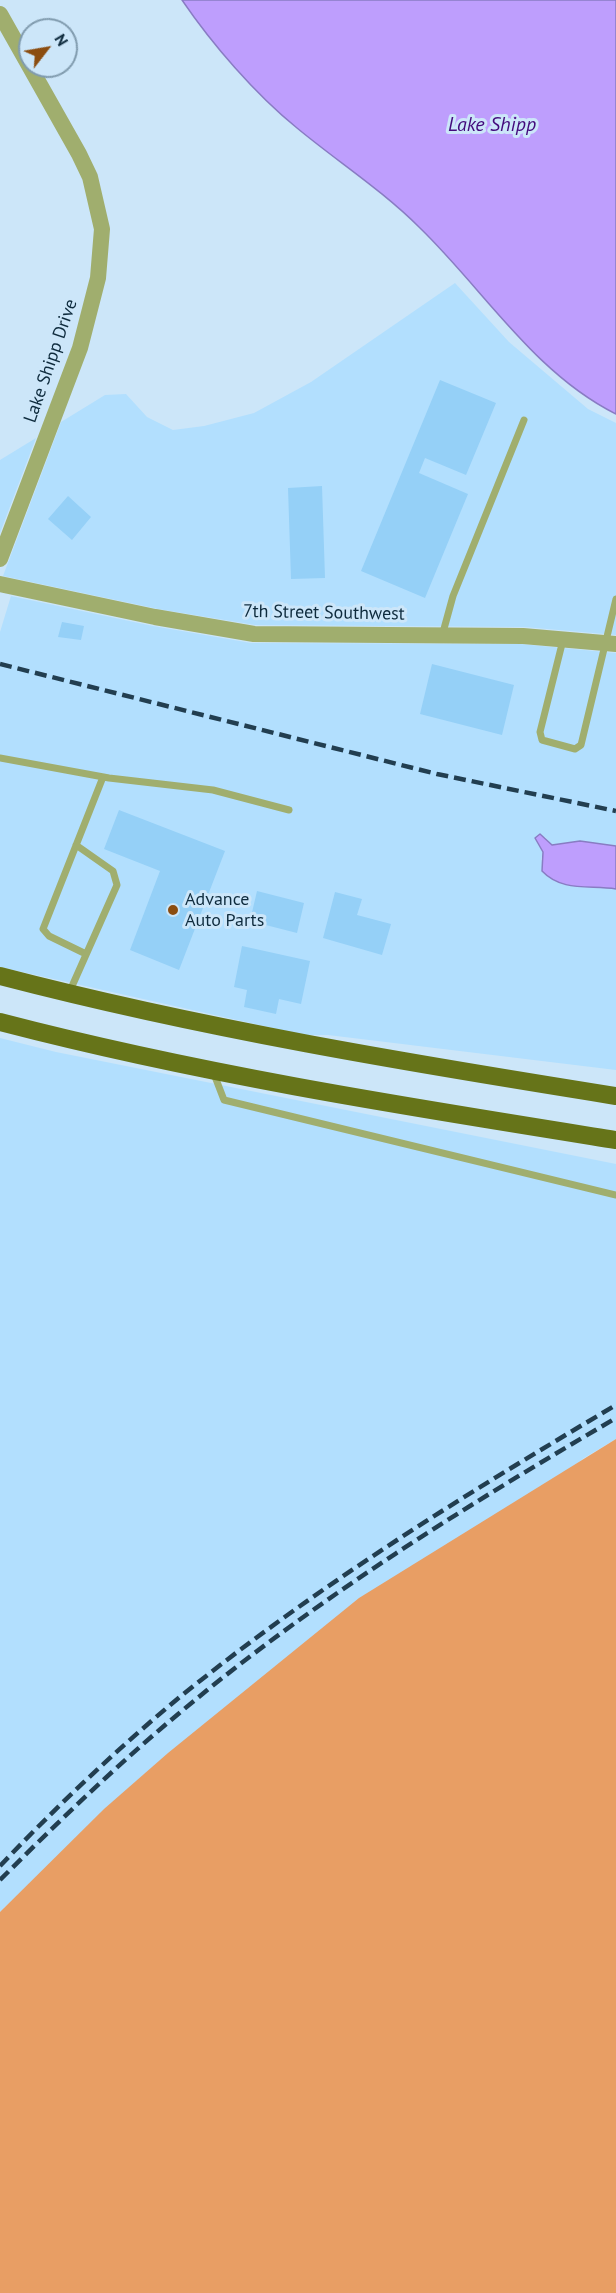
<!DOCTYPE html>
<style>
body{margin:0}
#map{position:relative;width:616px;height:2293px;overflow:hidden;background:#cce6f9;font-family:"PT Sans",sans-serif}
canvas{display:block}
.north{position:absolute;left:18px;top:18px;width:60px;height:60px;box-sizing:border-box;background:#cce6f9;border:2px solid #809bae;border-radius:50%;rotate:59deg;font-size:16px;font-weight:700;line-height:24px;text-align:center;color:#0e2b3d}
.north::after{content:'';display:block;margin:auto;width:21px;height:27px;background:#8b4d10;clip-path:polygon(50% 0,100% 100%,50% 72%,0 100%)}
</style>
<div id="map">
<canvas width="616" height="2293"></canvas>
<div class="north">N</div>
</div>
<script>
const g = document.querySelector('canvas').getContext('2d');
g.lineJoin = 'round';
function paint(path, color) { g.fillStyle = color; g.fill(path, 'evenodd'); }
function trace(path, color, width, dash) { g.strokeStyle = color; g.lineWidth = width; g.lineCap = dash ? 'butt' : 'round'; g.setLineDash(dash || []); g.stroke(path); }
function drawText(font, color, halo, rows, align = 'center') {
  g.font = font + ' "PT Sans",sans-serif'; g.lineWidth = 6; g.setLineDash([]); g.textBaseline = 'middle'; g.strokeStyle = halo; g.fillStyle = color; for (const [text, x, y, turn = 0] of rows) {
    g.save(); g.translate(x, y); g.rotate((+turn || 0) * Math.PI / 180); g.textAlign = isNaN(turn) ? turn : align; if (halo) g.strokeText(text, 0, 0); g.fillText(text, 0, 0); g.restore();
  }
}
paint(new Path2D(`
 M455,283L509,342L588,409L616,423V635L524,627L255,625L158,609L3,576L61,422L105,395L126,394L147,417L173,430L204,426L254,413L311,382Z
 M36,438L0,533V460Z
 M11,596L153,626L251,643L521,644L616,653V846L552,845L545,837L538,844L543,852L541,860L604,887L616,889V1070L328,1035H304L0,967V632Z
 M0,1038L56,1052L616,1164V1439L584,1458L39,1875L0,1912Z`), '#b2dffe');
paint(new Path2D(`
 M616,1439V2293H0V1912L104,1809L168,1753L359,1598Z`), '#e89e64');
const water = new Path2D(`
 M182,0H616V414C534,373 484,290 420,228C382,190 338,162 297,128C255,94 212,44 182,0Z
 M540,834L552,845L580,841L616,846V889C589,885 562,892 542,871L543,852L535,838Z`);
paint(water, '#be9efd');
trace(water, '#897cc3', 1.5);
paint(new Path2D(`
 M440,380L496,403L466,475L425,458L419,473L468,494L425,598L361,571Z
 M322,486L325,578L291,579L288,488Z
 M68,496L91,517L72,540L48,519Z
 M62,622L84,626L81,640L58,637Z
 M432,664L514,685L502,735L420,714Z
 M119,810L225,851L179,970L130,950L160,871L104,849Z
 M257,891L304,903L297,933L250,921Z
 M335,892L362,899L357,915L391,924L382,955L323,938Z
 M242,946L310,961L301,1004L279,999L276,1014L244,1007L247,990L234,987Z`), '#95d0f7');
trace(new Path2D(`
 M442,636L453,596L524,420
 M563,640L540,732L542,740L575,749L581,745L616,599
 M0,758L109,778L213,790L289,810
 M86,954L49,936L43,929L103,777
 M69,993L117,885L113,871L76,845
 M214,1074L224,1100L616,1195`), '#a0ae6e', 7);
trace(new Path2D(`
 M0,14L79,154L90,177L102,229L98,278L80,348L0,559
 M0,584L155,617L254,634L523,636L616,644`), '#a0ae6e', 16);
trace(new Path2D(`
 M0,976C203,1029 409,1063 616,1096
 M0,1022C203,1075 409,1107 616,1140`), '#667419', 18);
trace(new Path2D(`
 M0,664L437,774L616,811
 M0,1866C55,1808 114,1752 175,1701C312,1589 464,1495 616,1405
 M0,1880C59,1821 119,1763 183,1710C317,1598 466,1506 616,1418`), '#223e50', 4.5, [12, 6]);
for (const [x, y, r, color] of [
 [173,910,6,"#8b4d10"]
]) { const dot = new Path2D(); dot.arc(x, y, r, 0, 2 * Math.PI); g.fillStyle = color; g.fill(dot); trace(dot, '#cce6f9', 2); }
drawText('18px', '#0e2b3d', '#cce6f9', [
 ["Lake Shipp Drive",51,361,-71],
 ["7th Street Southwest",324,613,1]
]);
drawText('18px', '#0e2b3d', '#cce6f9', [
 ["Advance",185,900],
 ["Auto Parts",185,921]
], 'left');
drawText('italic 20px', '#430a7c', '#cce6f9', [
 ["Lake Shipp",492,125]
]);
</script>
